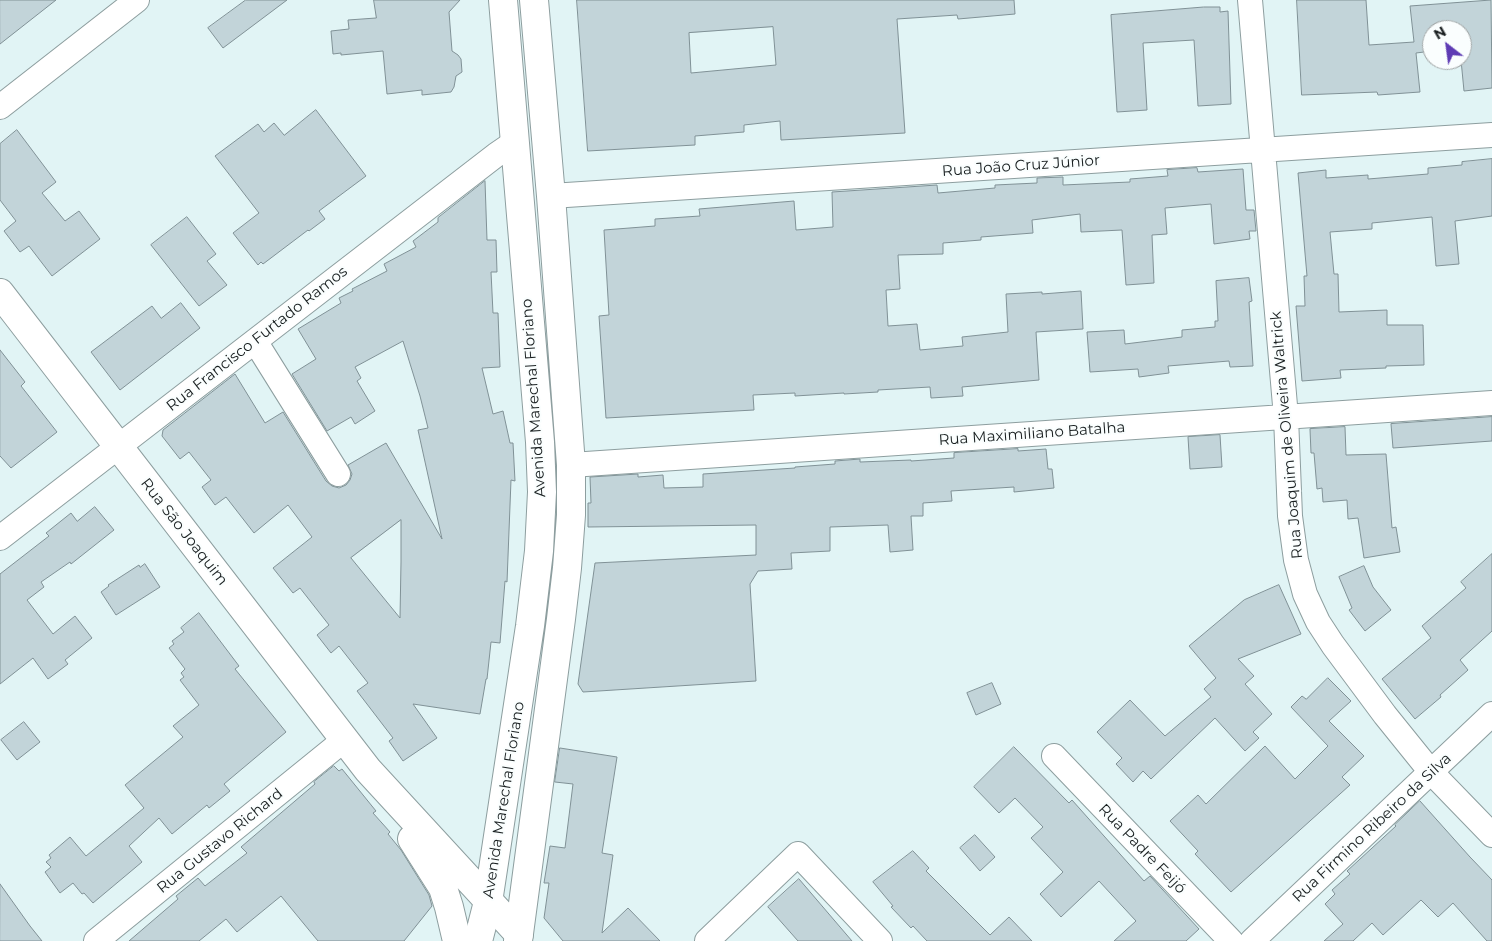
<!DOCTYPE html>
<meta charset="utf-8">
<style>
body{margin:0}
#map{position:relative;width:1492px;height:941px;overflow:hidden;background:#e1f4f5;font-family:Montserrat,sans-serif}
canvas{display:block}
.north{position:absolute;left:1422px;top:20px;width:50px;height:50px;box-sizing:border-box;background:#fafefe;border:1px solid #a0a5a5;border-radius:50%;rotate:330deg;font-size:14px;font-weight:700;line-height:20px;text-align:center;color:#191f20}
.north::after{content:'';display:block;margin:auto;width:18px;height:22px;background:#5e3cb4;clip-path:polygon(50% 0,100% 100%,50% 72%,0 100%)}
</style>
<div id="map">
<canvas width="1492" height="941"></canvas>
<div class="north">N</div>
</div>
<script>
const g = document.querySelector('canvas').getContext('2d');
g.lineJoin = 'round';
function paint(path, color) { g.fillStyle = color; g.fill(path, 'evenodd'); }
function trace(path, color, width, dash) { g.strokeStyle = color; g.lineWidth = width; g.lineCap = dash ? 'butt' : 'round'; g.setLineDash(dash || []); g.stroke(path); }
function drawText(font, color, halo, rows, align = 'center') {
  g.font = font + ' Montserrat,sans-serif'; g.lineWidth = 4; g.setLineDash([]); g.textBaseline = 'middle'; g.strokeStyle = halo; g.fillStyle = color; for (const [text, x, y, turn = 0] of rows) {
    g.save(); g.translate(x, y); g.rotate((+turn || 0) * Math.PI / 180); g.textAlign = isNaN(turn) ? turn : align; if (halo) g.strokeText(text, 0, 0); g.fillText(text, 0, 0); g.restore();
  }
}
const building = new Path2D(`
 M0,0H56L0,44Z
 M246,0H287L223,48L208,28Z
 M374,0H460L449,12L452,51L458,55L461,59L462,72L456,76L454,87L451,92L422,95V90L387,94L383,51L341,55V53L333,54L331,31L349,29L348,20L376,18Z
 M577,0H1014L1015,14L958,19L957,15L897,19L905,133L781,140L780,121L744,125V132L695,136V145L588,151ZM773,27L776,65L691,73L689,33Z
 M1297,0H1366L1369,45L1414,42L1410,6L1491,0L1492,88L1464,91L1461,60H1462V30H1432V51L1416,53L1420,92L1378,95L1377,92L1302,95Z
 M1204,7H1220V12L1228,11L1231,104L1198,106L1194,40L1143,43L1147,110L1117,112L1111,15Z
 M316,110L366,176L319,211L325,219L309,231L308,230L263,264L261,262L258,265L233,233L259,213L215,156L258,124L264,132L274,123L284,135Z
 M17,130L56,182L42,193L65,221L79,211L100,239L52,276L29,246L20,252L4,231L16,221L0,200V144Z
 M1492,159V216L1455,221L1459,264L1436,266L1432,217L1372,223V229L1330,232L1334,274H1338L1339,312L1387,310V325H1423L1424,365L1386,366V368L1340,370L1341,378L1302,381L1296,306H1305L1304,276H1307L1298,173L1326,170V178L1368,175V179L1428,174V168L1462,165V162Z
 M1197,168L1198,172L1243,169L1246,210H1254L1256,231H1249L1250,239L1214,244L1211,204L1165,208L1167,234L1152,235L1154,283L1126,285L1122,230L1081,232L1080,214L1032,220L1033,233L981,237V240L943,243V254L898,255L900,289L886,290L888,326L917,324L920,350L963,346L962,337L1008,332L1006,294L1042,292V294L1081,291L1083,329L1036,332L1039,380L962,387L963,396L931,398L930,387L878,390V392L844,394V393L795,396V393L753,395L754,410L606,418L599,316L609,315L604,230L655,226V219L700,216L699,209L794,201L796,230L833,227L832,192L937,185L938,193L995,188V185L1037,183V178L1063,177V185L1130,182V179L1168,176L1167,170Z
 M485,181L487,240H496L497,272H491L493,313H498L500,367L482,368L493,414L503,411L510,443H513L515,481L511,480L507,582L505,581L500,643L491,642L487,679H486L480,714L413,704L437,738L403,761L389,741L393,738L357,691L368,683L339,646L331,653L317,635L329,625L300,588L293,593L273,568L312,537L288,505L254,533L226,497L215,505L202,487L211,480L189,452L180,459L162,436L163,430L235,374L265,423L283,412L326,481L332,486L339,488L346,485L350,480L352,474L348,465L386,443L442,539L418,430L428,428L420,396L403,341L355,367L361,378L357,381L375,411L355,424L351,417L327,431L292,374L316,359L298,329L341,303L339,298L353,291L352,289L387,271L384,264L416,247L413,241L438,222V218ZM401,520V562L400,618L351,558Z
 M187,217L216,254L207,261L227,285L199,306L151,245Z
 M1249,278L1252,301L1249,302L1253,366L1230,367L1229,361L1168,366L1169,373L1139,377L1138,369L1090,372L1087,332L1124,330L1125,344L1182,337V330L1215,327V321H1218L1216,281Z
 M181,303L200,328L120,390L91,352L152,306L161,318Z
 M0,350L25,382L21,386L57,432L11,468L0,456Z
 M1492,417V441L1393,448L1391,424Z
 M1345,427L1346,455L1386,454L1392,528L1396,527L1400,552L1364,558L1358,518L1348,519L1347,500L1323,502L1322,488L1317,489L1314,453H1311L1310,429Z
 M1220,435L1222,467L1190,469L1188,437Z
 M1018,449V451L1046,449L1048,469H1052L1054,488L1014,492V487L951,491L952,501L923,503V516H911L913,550L890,552L888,525L830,527V551L791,553L792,569L758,571L750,584L756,681L583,692L578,684L595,563L756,555V525L588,527V503H591L590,477L638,474V477L663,475L664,488L703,487V474L795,468V467L835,464V461L860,459V462L911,460V461L954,458V453Z
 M95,507L114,530L71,564L70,562L41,582L44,587L27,600L53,634L75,616L92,638L65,660L68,664L48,679L33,658L0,684V574L49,536L46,533L71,513L77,521Z
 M1492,554V631L1460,660L1468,670L1440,695L1441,697L1415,719L1382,679L1431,638L1422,626L1466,588L1461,582Z
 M145,564L160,587L116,615L101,592L109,586L108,585L139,565L140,567Z
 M1364,566L1373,587L1391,610L1365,631L1349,610L1352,608L1339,577Z
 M1279,585L1301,634L1238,659L1254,676L1245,684L1272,714L1253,732L1259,738L1245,751L1215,718L1151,779L1143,771L1133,782L1116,764L1122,758L1097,732L1130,700L1165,736L1211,697L1204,689L1216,678L1189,646L1244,600Z
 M199,613L239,666L235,669L286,732L224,784L230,791L209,808L207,805L172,834L159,818L129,846L142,862L93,903L84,893L82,894L73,883L60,893L45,872L51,867L46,862L51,858L49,855L70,837L86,856L144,808L125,785L183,737L173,726L199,705L180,680L184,677L181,673L185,669L169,648L174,644L172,641L184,632L181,628Z
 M1328,678L1351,701L1329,721L1364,756L1342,777L1350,785L1231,892L1195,854L1198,851L1170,821L1198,795L1206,804L1265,746L1295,779L1328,746L1291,707L1302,696L1306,699Z
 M992,683L1001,704L976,715L967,693Z
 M24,722L40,742L17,760L1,740Z
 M1014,747L1069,803L1072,800L1144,881L1150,876L1199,929L1186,941H1114L1136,921L1099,881L1061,917L1040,894L1063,872L1031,838L1043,827L1015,798L999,813L974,787Z
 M560,748L617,757L602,853L613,855L602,933L628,908L660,941H563L544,918L549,883H544L550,846L565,848L573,784L555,782Z
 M334,766L339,771L342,769L376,811L373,813L390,832L388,834L401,850L429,895L432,906L404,941H318L281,896L237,932L226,919L199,941H129L178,899L176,896L198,878L205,886L247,853L241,847L315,784L314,782Z
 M1420,801L1470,857L1492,880V941H1487L1453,903L1438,917L1421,900L1383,935L1372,923L1353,941H1324L1343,924L1325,904L1335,894L1332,890L1350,874L1347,871L1396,826L1395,825Z
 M975,835L995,857L980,871L960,848Z
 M913,851L929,868L926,871L990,935L1009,917L1032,941H927L913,926L911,928L891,907L893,906L873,882Z
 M799,879L852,941H798L768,907Z
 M0,884L30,926L42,941H0Z`);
paint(building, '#c2d4d9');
trace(building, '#809196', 1);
const minor = new Path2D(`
 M1250,0L1286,417L1290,516L1296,560L1305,594L1318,622L1333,645L1385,715L1431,772L1492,835
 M0,107L137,0
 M551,196L1492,135
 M255,341L338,474
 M571,465L1492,403
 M0,538L496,155L515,142
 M1054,756L1231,941
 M96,941L344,740
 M707,941L798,854L880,941
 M1252,941L1492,714`);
const tertiary = new Path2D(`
 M0,293L368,770L519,934
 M412,839L443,888L449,907L457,941`);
const secondary = new Path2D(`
 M478,941L488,902L530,626L539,551L542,492L540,442L503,0
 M518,941L561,619L567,568L571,515V465L551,196L534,0`);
trace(minor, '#8d9e9f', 26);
trace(tertiary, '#8d9e9f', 30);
trace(secondary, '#8d9e9f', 30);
trace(minor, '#fff', 24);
trace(tertiary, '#fff', 28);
trace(secondary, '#fff', 28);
drawText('15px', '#191f20', '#fafefe', [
 ["Rua João Cruz Júnior",1021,166,-4],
 ["Rua Francisco Furtado Ramos",257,339,-38],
 ["Avenida Marechal Floriano",534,398,-94],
 ["Rua Maximiliano Batalha",1032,434,-4],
 ["Rua Joaquim de Oliveira Waltrick",1287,435,-95],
 ["Rua São Joaquim",184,532,52],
 ["Avenida Marechal Floriano",504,800,-81],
 ["Rua Firmino Ribeiro da Silva",1372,828,-43],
 ["Rua Gustavo Richard",220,841,-39],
 ["Rua Padre Feijó",1142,849,46]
]);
</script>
